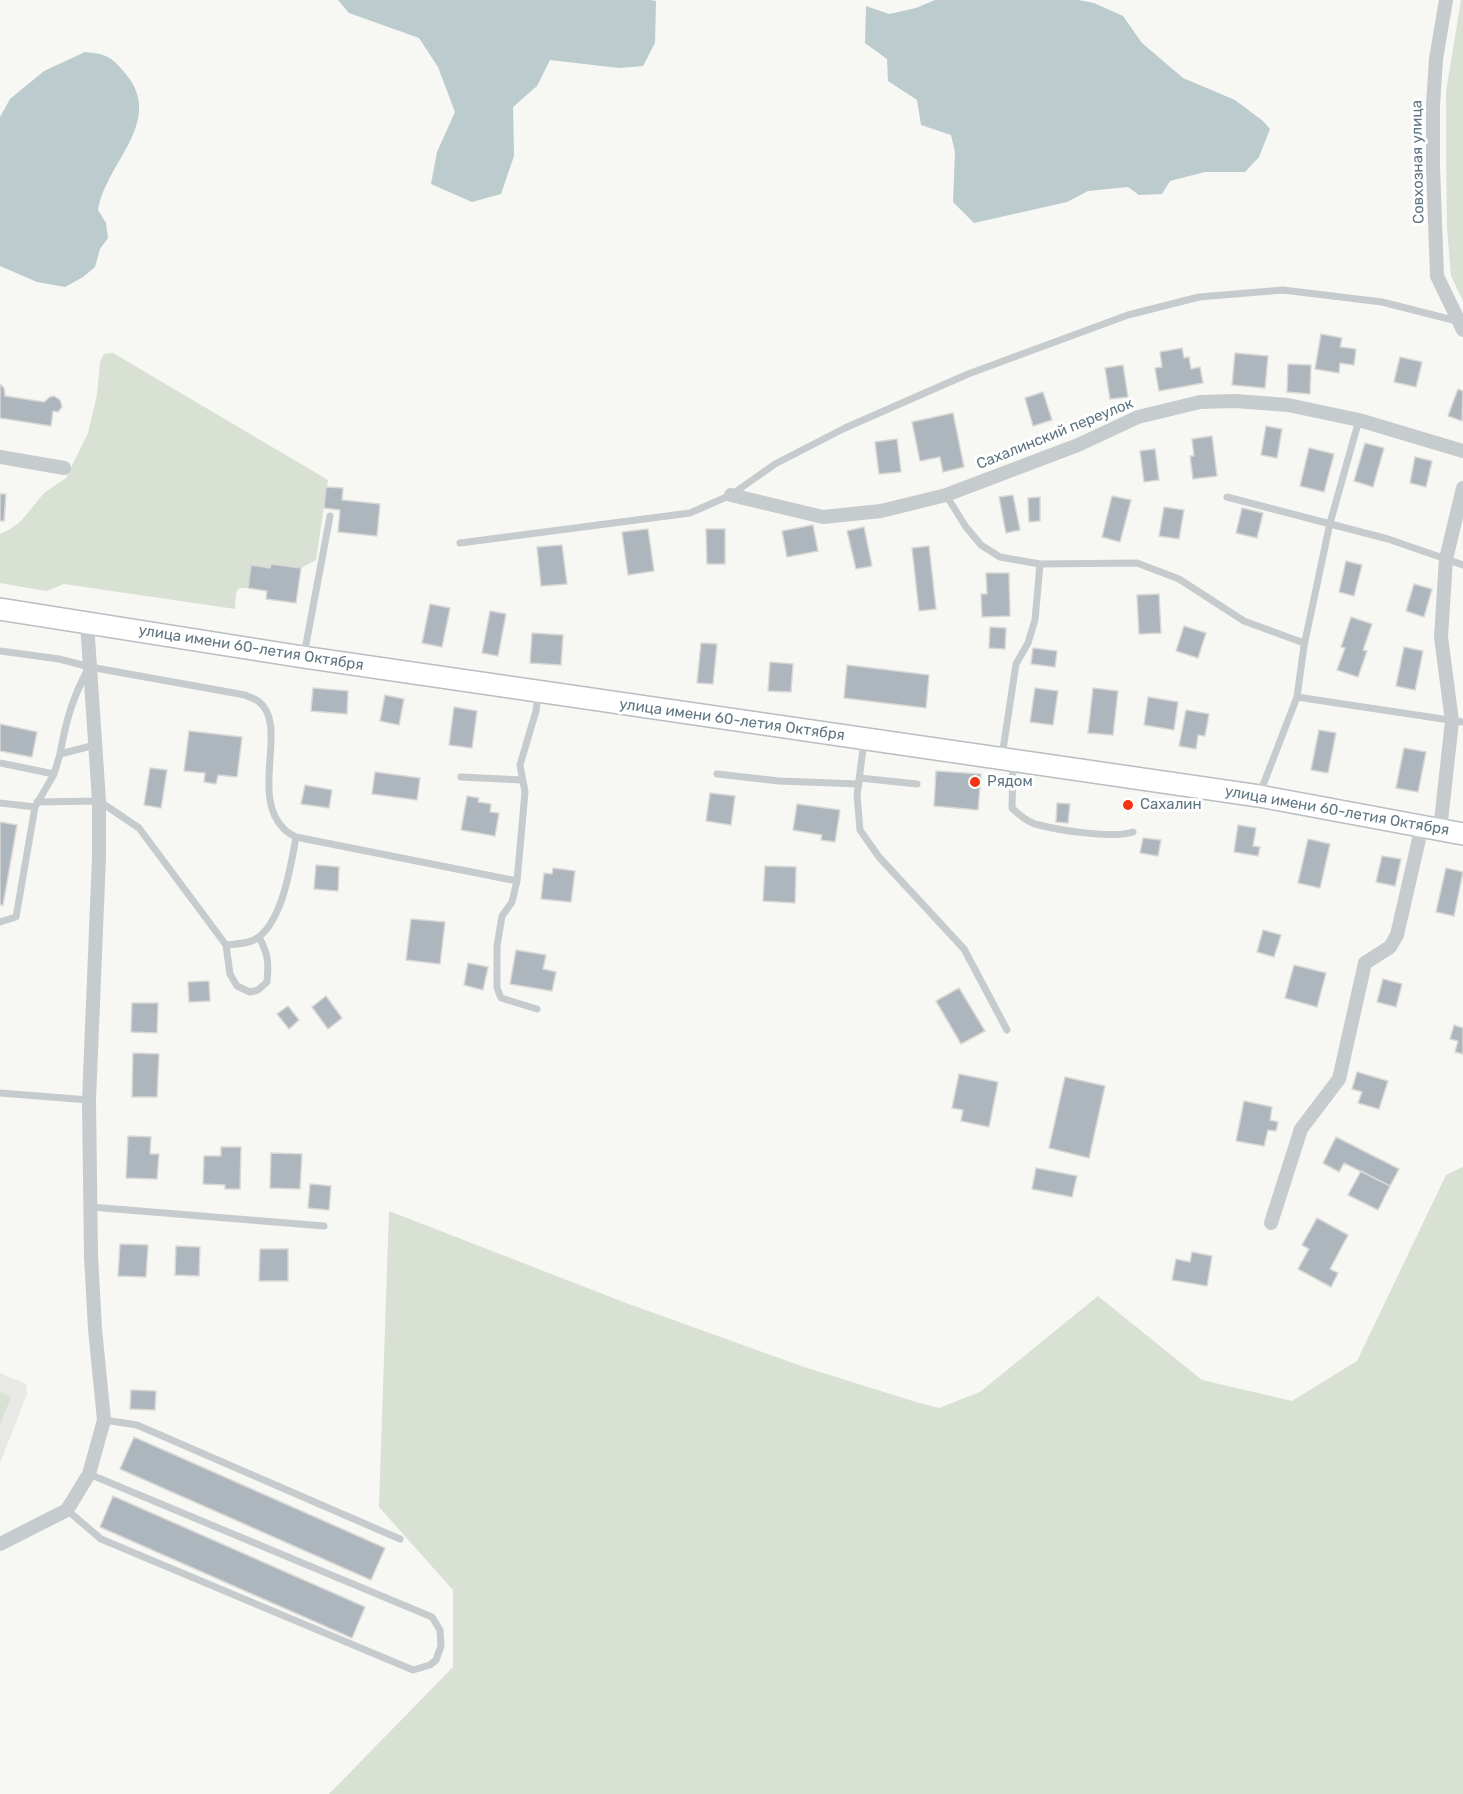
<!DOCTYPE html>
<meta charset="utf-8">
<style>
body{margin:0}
canvas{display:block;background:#f7f7f3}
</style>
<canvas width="1463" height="1794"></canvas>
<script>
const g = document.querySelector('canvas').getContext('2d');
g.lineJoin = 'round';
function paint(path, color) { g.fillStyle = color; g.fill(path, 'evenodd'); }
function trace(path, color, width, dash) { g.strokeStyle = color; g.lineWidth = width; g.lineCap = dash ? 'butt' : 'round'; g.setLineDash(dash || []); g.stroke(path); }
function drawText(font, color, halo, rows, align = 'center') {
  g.font = font + ' Rubik,sans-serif'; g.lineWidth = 6; g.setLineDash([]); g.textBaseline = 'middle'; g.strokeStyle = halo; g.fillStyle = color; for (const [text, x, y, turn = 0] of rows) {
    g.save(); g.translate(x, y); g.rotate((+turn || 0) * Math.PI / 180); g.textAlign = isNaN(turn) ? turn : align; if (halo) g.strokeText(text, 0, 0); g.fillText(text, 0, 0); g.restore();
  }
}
paint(new Path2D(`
 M0,1373L26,1384L27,1394L0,1463Z`), '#e8e8e7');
paint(new Path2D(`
 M1461,0H1463V301L1451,276L1447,228L1446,149V92Z
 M113,353L328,480L316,560L301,568L271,564L270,568L251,565L248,588H239L236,593L235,609L64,584L46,591L0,583V534L9,530L21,521L44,493L66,478L88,433L97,395L100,362L104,354Z
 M1463,1167V1794H329L453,1667V1590L379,1507L389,1211L626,1303L804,1367L916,1402L939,1408L980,1392L1098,1296L1202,1380L1292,1401L1357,1361L1446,1175Z
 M0,1392L11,1397L0,1424Z`), '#d9e0d4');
paint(new Path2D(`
 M338,0H651L656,1L655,43L643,66L619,68L550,60L537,86L513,107L514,156L501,194L472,202L431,184L437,152L455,112L438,67L419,38L349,13Z
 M935,0H1078L1094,3L1123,16L1142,43L1183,78L1235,100L1263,121L1270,129L1259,157L1245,172H1205L1170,181L1162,194L1139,195L1128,187L1088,191L1067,202L974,223L953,202L955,152L951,135L921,125L917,100L888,81L887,59L865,43L866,6L889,14L916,8Z
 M85,52C106,54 111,56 125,73C166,121 106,162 98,210L106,223L108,238L100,249L95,267L83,277L65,287L37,282L0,266V117L10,99L44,71Z`), '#bccbce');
const building = new Path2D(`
 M1321,334L1342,338L1340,347L1356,349L1354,365L1340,363L1339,373L1315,369Z
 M1182,348L1184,358L1189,357L1191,369L1200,367L1203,383L1159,391L1155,368L1162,367L1160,352Z
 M1235,353L1268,356L1265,388L1232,385Z
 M1400,357L1422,362L1416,387L1394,382Z
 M1288,364L1311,365L1310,394L1287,392Z
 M1123,365L1128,397L1110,399L1105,368Z
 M0,384L4,388L5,396L44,402L50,397L54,396L60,400L62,407L58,412L53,411L51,426L0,418Z
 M1458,389L1463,391L1462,421L1448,416Z
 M1043,392L1052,420L1033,426L1025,398Z
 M953,413L964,467L943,472L940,457L920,461L912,422Z
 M1266,426L1282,429L1277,458L1261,455Z
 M1212,436L1217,476L1193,479L1190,456H1194L1192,439Z
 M897,439L901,472L879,474L875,442Z
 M1365,443L1384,448L1373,487L1354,481Z
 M1309,448L1334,454L1324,492L1300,486Z
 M1155,449L1159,480L1144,482L1140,451Z
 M1415,457L1432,461L1426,487L1410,483Z
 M326,487L343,488L342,500L380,504L377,536L338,532L340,510L324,508Z
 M0,494H6L4,521H0Z
 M1013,495L1020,530L1006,533L999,497Z
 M1112,496L1131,500L1120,542L1102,537Z
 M1040,497V521L1029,522L1028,498Z
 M1164,507L1184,510L1179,539L1159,536Z
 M1242,508L1263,513L1257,538L1236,533Z
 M813,525L818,551L787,557L782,531Z
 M864,527L872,566L856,569L847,531Z
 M648,529L654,571L628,575L622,532Z
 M706,529H725V564H707Z
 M562,545L567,584L541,586L537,547Z
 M929,546L936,609L919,611L912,548Z
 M1346,561L1362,565L1354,596L1339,592Z
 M271,564L301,568L296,603L266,599L267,591L248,588L251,565L270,568Z
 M986,573H1009L1010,616L982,617L981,594H987Z
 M1414,584L1432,589L1424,617L1406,611Z
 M1159,594L1161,633L1139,634L1137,595Z
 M430,604L450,608L442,647L422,643Z
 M490,611L506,614L498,656L482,653Z
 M1351,617L1372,624L1363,650L1367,651L1358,677L1337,670L1345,648L1341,647Z
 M1184,626L1206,633L1198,658L1176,651Z
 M990,627L1006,628L1005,649L989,648Z
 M532,633L563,635L561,665L530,663Z
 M701,643L717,644L713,684L697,683Z
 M1404,647L1423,651L1415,690L1396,686Z
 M1033,648L1057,651L1055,667L1031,664Z
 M770,662L793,664L791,692L768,691Z
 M847,665L929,675L926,708L844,698Z
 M313,688L348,691L347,714L311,711Z
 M1035,688L1058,691L1053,725L1030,722Z
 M1093,688L1118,691L1113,735L1088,733Z
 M385,695L404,699L399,725L380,721Z
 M1148,697L1178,702L1174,730L1144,725Z
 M454,707L477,711L472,748L449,745Z
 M1186,710L1209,714L1205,736L1198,735L1196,749L1179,746Z
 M0,724L37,732L32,757L0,751Z
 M1319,730L1336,733L1328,773L1311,770Z
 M189,731L242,737L237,777L218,775L216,784L204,782L205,773L184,771Z
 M1404,748L1426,752L1418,792L1396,788Z
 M150,768L167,770L161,808L144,805Z
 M936,771L981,774L978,810L934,806Z
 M375,772L420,778L417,800L372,794Z
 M305,785L332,790L329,808L301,804Z
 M710,793L735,796L731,825L706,821Z
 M467,796L479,798L478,802L491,804L490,812L499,813L495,836L461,830Z
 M1057,803L1070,804L1068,823L1056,822Z
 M797,804L840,810L835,842L821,840L822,835L793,830Z
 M0,822L17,825L3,905H0Z
 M1238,825L1256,828L1253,846L1260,847L1258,856L1234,852Z
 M1143,838L1161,840L1158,856L1140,853Z
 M1308,839L1330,844L1320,888L1298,883Z
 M1382,856L1401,859L1395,886L1376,882Z
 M316,865L339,867L338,891L314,889Z
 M765,866L796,867L795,903L763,901Z
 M553,868L575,871L571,902L541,899L544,873L552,874Z
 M1446,868L1463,872L1454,916L1436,912Z
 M411,919L445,922L440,964L406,960Z
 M1263,930L1281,935L1274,957L1257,952Z
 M516,950L546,955L543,969L556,972L552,991L510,984Z
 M468,963L488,967L483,990L464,985Z
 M1294,965L1326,973L1317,1007L1285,998Z
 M1383,979L1402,984L1396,1007L1377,1002Z
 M209,981L210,1001L189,1002L188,982Z
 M959,988L985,1031L961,1044L936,1001Z
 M326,996L342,1018L328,1029L312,1007Z
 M132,1003H158L157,1033L131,1032Z
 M288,1006L299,1020L289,1029L277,1014Z
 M1454,1025L1463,1028V1054L1455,1052L1458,1041L1450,1039Z
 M133,1053L159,1054L157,1097H132Z
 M1357,1072L1388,1081L1379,1109L1358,1103L1362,1092L1352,1089Z
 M959,1074L998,1082L989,1127L961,1121L963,1110L952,1108Z
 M1065,1077L1105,1086L1089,1158L1049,1148Z
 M1244,1101L1272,1107L1270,1120L1278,1122L1276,1131L1268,1130L1264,1146L1236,1141Z
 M128,1136L151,1137L150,1154H159L157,1179L126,1178Z
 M1336,1137L1399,1169L1390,1186L1344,1163L1339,1172L1323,1163Z
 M221,1147H241L240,1189H225V1185L203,1184L204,1156H221Z
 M271,1153L302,1154L300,1189L270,1188Z
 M1036,1168L1077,1176L1072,1197L1032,1189Z
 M1361,1171L1390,1186L1378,1210L1348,1195Z
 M310,1184L331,1186L329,1210L308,1208Z
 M1317,1218L1348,1235L1330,1269L1338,1273L1331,1287L1298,1269L1309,1249L1302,1245Z
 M120,1244L148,1245L146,1277L118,1276Z
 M176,1246L200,1247L199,1276L175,1275Z
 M260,1249H288V1281H259Z
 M1192,1252L1212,1256L1207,1286L1172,1280L1176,1259L1190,1262Z
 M131,1390L156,1391L155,1410L130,1409Z
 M134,1437L385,1548L371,1580L120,1469Z
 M113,1496L365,1607L352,1638L100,1527Z`);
paint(building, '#acb6bc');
trace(building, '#d9d8d6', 1.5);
const primary = new Path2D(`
 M0,609L303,657L1259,796L1463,834`);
trace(primary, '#b9bec1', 24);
trace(new Path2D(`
 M946,495L966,527L981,545L1000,557L1040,564L1137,563L1179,579L1244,621L1304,643
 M1227,497L1388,539L1463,565
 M460,543L690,513L731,495L775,464L845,428L968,374L1128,315L1199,297L1283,290L1382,302L1457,321
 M0,651L59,659L90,667L245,695C249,697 254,698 258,701C290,724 249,795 284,829C288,833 292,835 296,837L517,881L525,792L520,765L536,711L538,695
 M304,655L330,516
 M1297,697L1463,722
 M864,742L857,795L860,830L879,857L964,949L1007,1030
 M60,754C66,721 72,699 88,669
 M1002,756L1016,664L1028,643L1035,620L1040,564
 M0,763L54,774
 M1013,763L1012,808C1019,815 1026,821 1035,824C1057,830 1113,839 1133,832
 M717,774L779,781L859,784
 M461,777L522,780
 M860,778L917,784
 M1260,793L1297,697L1304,646L1330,523L1359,420
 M37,802L99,801L139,828L226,945L230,974L237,986L250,992L258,990L267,982C269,962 268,954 259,937
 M0,803L35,807
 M517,881L512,902L502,916L497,946V988L501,998L537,1009
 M0,922L16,917L35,807L54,774L60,754L95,745
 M226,945C235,944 246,944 254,940C282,926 291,865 296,837
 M0,1093L89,1100
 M91,1207L324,1226
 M104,1420L137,1425L400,1539
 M67,1510L101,1539L413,1670L430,1665L436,1660L441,1646L440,1630L432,1617L89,1474`), '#c6cbce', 7);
trace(new Path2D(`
 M1446,0L1436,59L1433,105V166L1437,276L1463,330
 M0,457L64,468
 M731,495L823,517L881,511L946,495L1078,445L1138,417L1200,402L1235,401L1288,405L1359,420L1463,451
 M1440,830L1452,721L1441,637L1446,559L1463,488
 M1271,1223L1301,1129L1339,1079L1365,963L1390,947L1397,935L1422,826
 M0,1544L67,1510L89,1474L104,1420L95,1329L91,1256L89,1100L99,857V801L87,623`), '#c6cbce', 14);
trace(primary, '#fff', 21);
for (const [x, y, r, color] of [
 [975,782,6,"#f53315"],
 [1128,805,6,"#f53315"]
]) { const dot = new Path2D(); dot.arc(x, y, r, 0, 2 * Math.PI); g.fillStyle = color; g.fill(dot); trace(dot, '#fff', 2); }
drawText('15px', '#5f7682', '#fff', [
 ["Совхозная улица",1418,162,-91],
 ["Сахалинский переулок",1055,434,-22],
 ["улица имени 60-летия Октября",251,648,9],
 ["улица имени 60-летия Октября",732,720,8],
 ["улица имени 60-летия Октября",1337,811,10]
]);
drawText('15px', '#5f7682', '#fff', [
 ["Рядом",987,782],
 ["Сахалин",1140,805]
], 'left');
</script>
